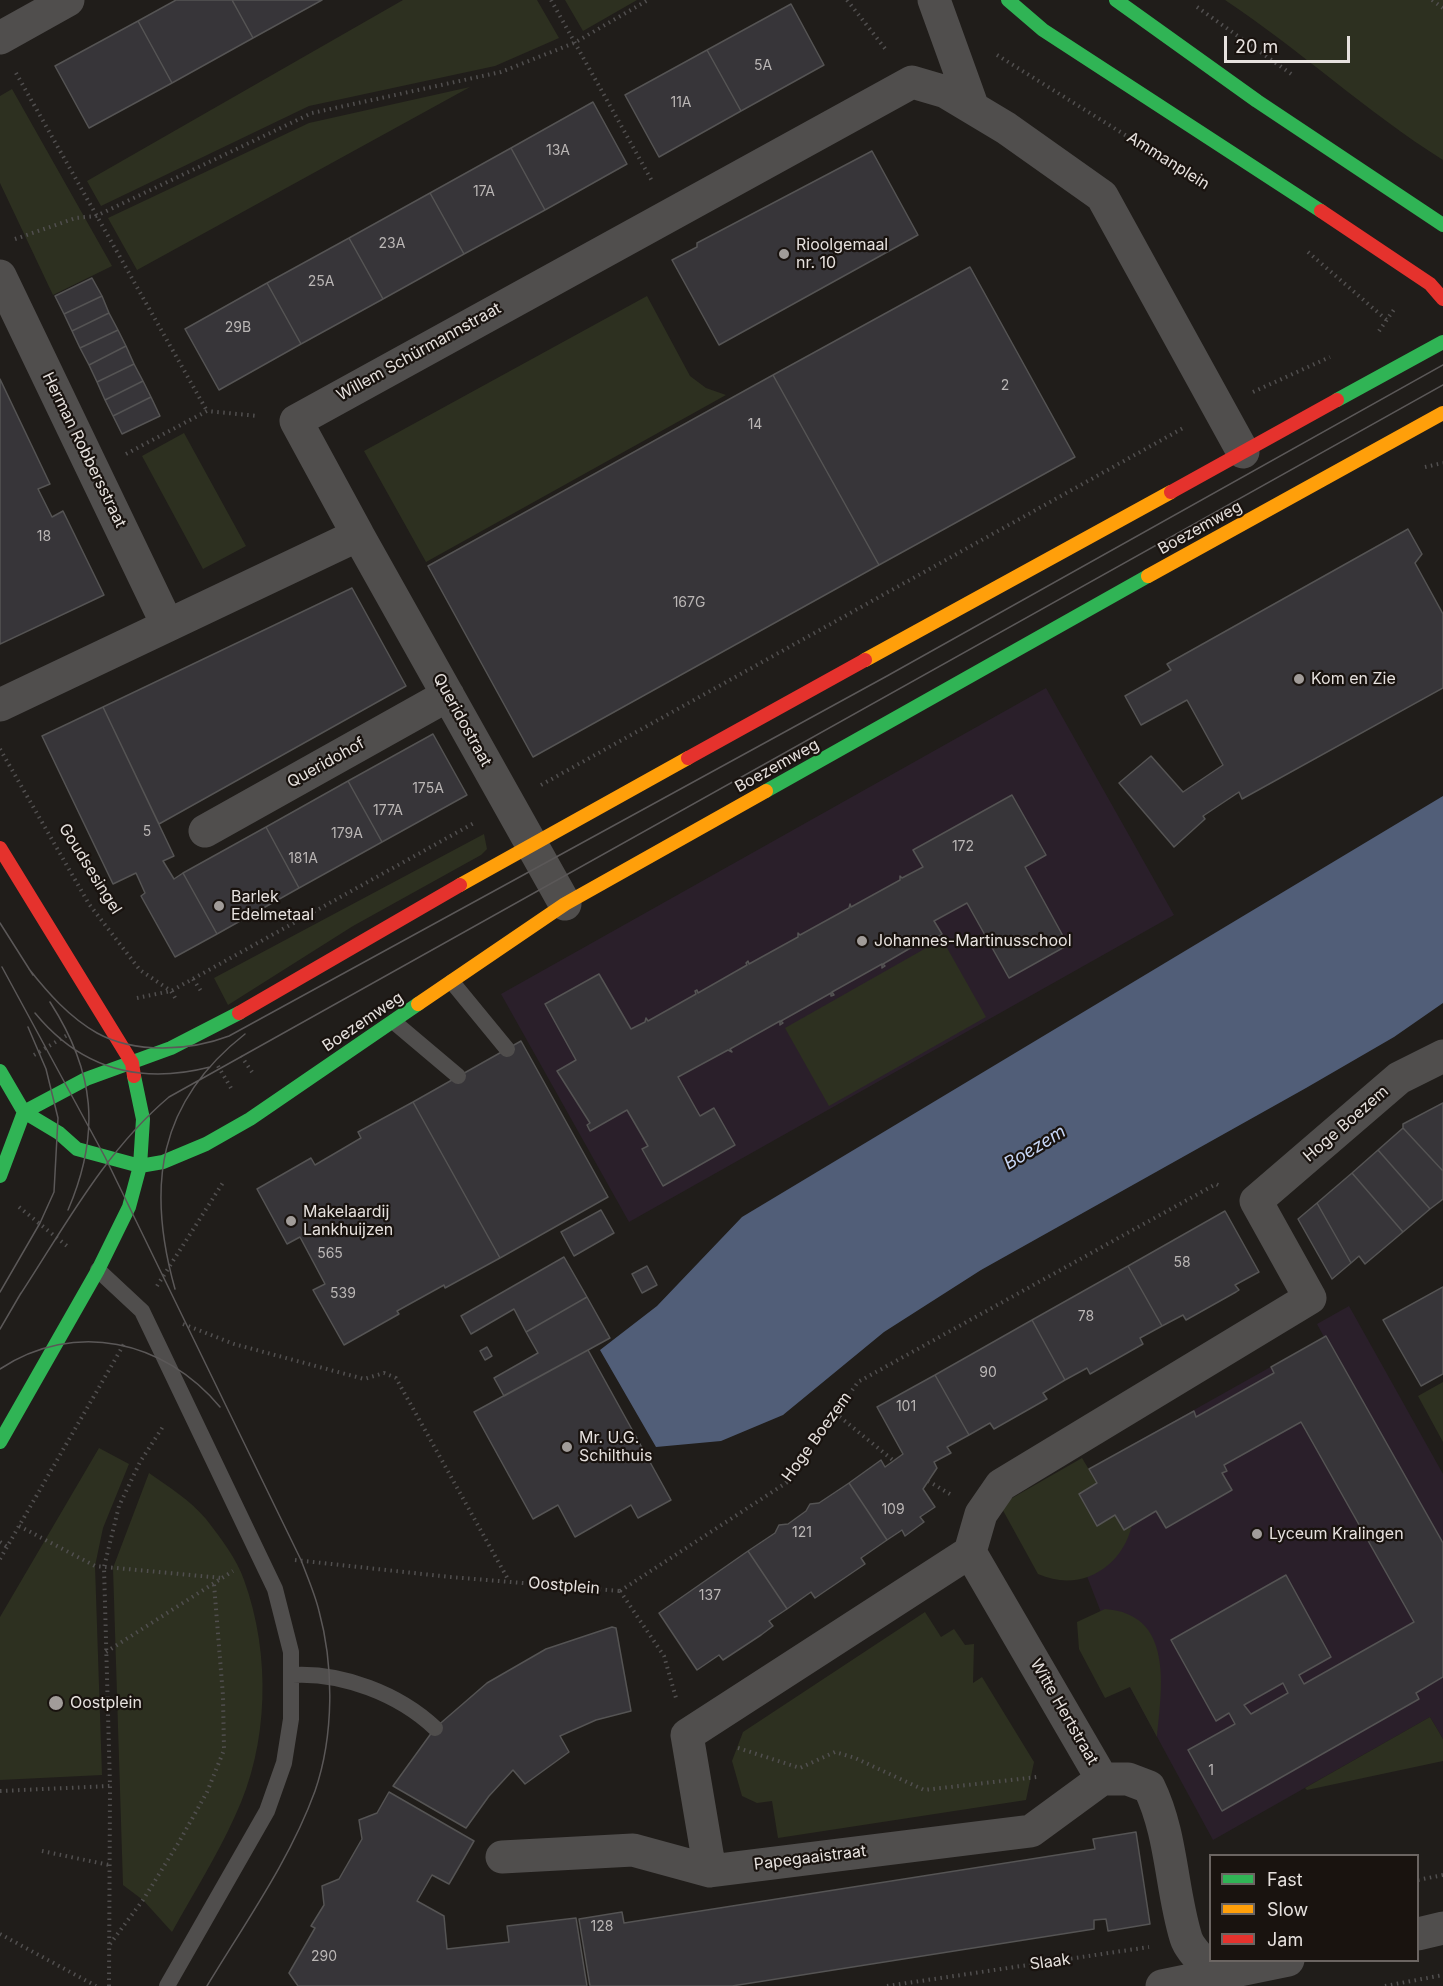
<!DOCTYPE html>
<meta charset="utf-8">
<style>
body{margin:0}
#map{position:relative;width:1443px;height:1986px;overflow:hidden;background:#201d1a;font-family:Inter,sans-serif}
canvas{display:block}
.legend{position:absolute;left:1209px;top:1854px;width:210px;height:108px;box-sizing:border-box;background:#19130f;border:2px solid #6b6562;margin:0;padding:8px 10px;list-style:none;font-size:18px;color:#e6e1de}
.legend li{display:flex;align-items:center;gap:12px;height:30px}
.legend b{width:30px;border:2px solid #6b6562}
.scale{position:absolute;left:1224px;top:36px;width:126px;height:27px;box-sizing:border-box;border:3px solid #e6e1de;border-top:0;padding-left:8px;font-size:18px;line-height:21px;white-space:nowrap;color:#e6e1de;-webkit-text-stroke:4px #19130f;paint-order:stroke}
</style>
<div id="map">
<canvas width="1443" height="1986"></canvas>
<ul class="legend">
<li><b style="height:8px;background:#30b455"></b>Fast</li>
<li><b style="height:8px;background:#ff9f0a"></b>Slow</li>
<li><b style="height:8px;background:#e5322d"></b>Jam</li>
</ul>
<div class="scale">20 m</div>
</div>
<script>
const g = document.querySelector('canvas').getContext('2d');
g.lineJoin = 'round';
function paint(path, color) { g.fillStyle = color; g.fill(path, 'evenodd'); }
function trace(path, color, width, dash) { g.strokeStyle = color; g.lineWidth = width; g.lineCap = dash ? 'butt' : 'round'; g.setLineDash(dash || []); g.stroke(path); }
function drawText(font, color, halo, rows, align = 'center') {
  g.font = font + ' Inter,sans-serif'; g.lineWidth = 4.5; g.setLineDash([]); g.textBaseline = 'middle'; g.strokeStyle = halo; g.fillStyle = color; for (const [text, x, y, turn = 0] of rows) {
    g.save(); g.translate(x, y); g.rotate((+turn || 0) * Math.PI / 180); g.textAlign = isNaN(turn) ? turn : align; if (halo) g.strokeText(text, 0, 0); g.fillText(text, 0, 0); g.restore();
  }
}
paint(new Path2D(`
 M1046,688L1174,915L629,1222L501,994Z
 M1349,1306L1443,1474V1739L1430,1717L1213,1840L1130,1687L1053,1489L1324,1337L1317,1324Z`), '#2a1f2a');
paint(new Path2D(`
 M403,0H537L559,38L495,66L309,106L101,206L87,181Z
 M565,0H637L583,31Z
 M1225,0H1443V160C1367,112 1300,50 1225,0Z
 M470,87L137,270L108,218L309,123Z
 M12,89L112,266L53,295L0,183V96Z
 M647,296L690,376L706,388L726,395L426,562L364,451Z
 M184,433L246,546L203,569L142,456Z
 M484,834L487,849L481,855L353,926L228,1005L214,978Z
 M942,939L986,1017L829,1106L785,1028Z
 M1443,1382V1442L1418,1396Z
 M99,1448L129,1464L103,1528L95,1566L102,1775L0,1780V1617Z
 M1082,1458L1097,1483L1079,1494L1097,1525L1115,1515L1132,1525C1122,1568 1080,1593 1038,1574L1000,1505Z
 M149,1473C169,1487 190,1500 206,1519C220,1537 237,1559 244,1580C271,1654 269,1745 235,1816C217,1856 193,1894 172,1932L143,1900L123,1885L113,1568Z
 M1105,1609C1174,1614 1162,1687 1157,1737L1130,1687L1105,1698L1079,1649L1077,1622Z
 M925,1612L941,1637L954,1629L965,1645L974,1644L973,1683L982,1677L1034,1762L1026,1800L778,1838L772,1801L757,1803L742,1796L732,1761L743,1732Z
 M1430,1717L1443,1739V1761L1307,1790L1305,1788Z`), '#2d3020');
paint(new Path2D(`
 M1443,796V1003L1394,1037L1306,1088L981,1270L884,1332L783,1415L721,1441L656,1447L600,1350L657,1306L742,1217Z`), '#515e78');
const building = new Path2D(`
 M176,0H232L253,38L172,83L138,21Z
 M232,0H322L253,38Z
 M791,4L824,65L741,111L707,50Z
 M138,21L172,83L89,128L55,66Z
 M707,50L741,111L659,157L625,95Z
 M593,102L627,164L545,210L511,148Z
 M511,148L545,210L464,254L430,193Z
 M872,151L918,235L719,345L672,260L697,247V243Z
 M430,193L464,254L383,299L349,238Z
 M349,238L383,299L301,344L267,283Z
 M970,267L1075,457L879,565L773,375Z
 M92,278L102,296L64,314L55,296Z
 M267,283L301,344L219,390L185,329Z
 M102,296L109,313L72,331L64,314Z
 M109,313L118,330L80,348L72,331Z
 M118,330L126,346L89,365L80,348Z
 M126,346L134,364L97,382L89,365Z
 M134,364L143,381L105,400L97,382Z
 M773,375L879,565L533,757L428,566Z
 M0,379L50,484L38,489L52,517L63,511L104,595L0,644Z
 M143,381L151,397L113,416L105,400Z
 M151,397L160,416L122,434L113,416Z
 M1408,529L1422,554L1415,563L1443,614V688L1242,799L1239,792L1203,816L1205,819L1174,847L1119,783L1151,756L1183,792L1223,765L1187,700L1141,725L1125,696L1171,670L1167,664Z
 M352,588L406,686L159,824L103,707Z
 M103,707L174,856L163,861L174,879L183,873L217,934L175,957L141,896L145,893L136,873L113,884L42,736Z
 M433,734L467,795L382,842L348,781Z
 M348,781L382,842L299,888L266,827Z
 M1012,795L1046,855L1025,867L1068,945L1009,978L967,903L934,921L942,934L933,940L931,936L883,964L885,966L882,968V964L832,992L834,995L831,996V993L781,1021L783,1023L780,1025V1021L730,1049L732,1052L728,1050L678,1077L700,1116L714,1108L735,1145L663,1186L642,1149L648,1146L627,1110L590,1131L587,1125L590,1123L557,1071L576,1060L545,1004L599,974L631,1029L645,1022L646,1018L648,1021L696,994L695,991L697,990L698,993L747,965L746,963L748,961L749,964L798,937V933L800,935L849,908L850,904L851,907L900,880V876L902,878L923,867L913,850Z
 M266,827L299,888L217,934L183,873Z
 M521,1041L608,1197L500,1258L413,1102Z
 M413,1102L500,1258L445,1288L444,1285L397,1311L399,1314L344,1345L313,1290L325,1284L300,1237L287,1244L257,1189L311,1158L315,1165L361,1138L358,1132Z
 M1443,1103V1171L1403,1128V1124Z
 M1403,1128L1443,1171V1199L1430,1209L1378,1150Z
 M1378,1150L1430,1209L1403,1232L1352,1173Z
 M1352,1173L1403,1232L1365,1264L1359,1256L1351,1263L1317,1203Z
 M1317,1203L1351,1263L1332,1279L1298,1219Z
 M601,1210L614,1233L574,1256L561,1232Z
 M1225,1211L1259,1272L1235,1285L1239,1290L1236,1292L1186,1320L1183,1315L1162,1326L1128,1266Z
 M564,1257L587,1297L526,1332L514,1309L471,1334L461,1316Z
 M647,1266L657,1285L642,1293L632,1274Z
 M1128,1266L1162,1326L1140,1338L1143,1344L1090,1374L1087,1368L1065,1380L1032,1320Z
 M1443,1287V1374L1421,1386L1383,1320Z
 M587,1297L610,1338L504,1396L494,1378L538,1353L526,1332Z
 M1032,1320L1065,1380L1043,1393L1047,1399L994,1429L990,1423L969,1435L935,1375Z
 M1326,1336L1443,1543V1677L1416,1693L1419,1699L1222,1811L1188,1750L1235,1724L1229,1713L1216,1721L1171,1640L1286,1575L1331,1657L1299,1675L1304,1684L1414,1622L1301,1422L1224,1465L1227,1471L1222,1473L1232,1490L1166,1528L1156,1511L1124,1530L1115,1515L1097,1526L1079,1494L1097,1483L1089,1469L1194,1411L1196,1417L1274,1373L1271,1367ZM1283,1683L1288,1693L1251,1714L1244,1705Z
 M487,1347L492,1356L485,1360L480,1351Z
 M588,1350L671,1500L638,1518L631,1505L575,1537L558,1505L533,1519L474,1412Z
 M935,1375L969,1435L947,1447L951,1453L934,1462L937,1468L923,1489L935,1507L920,1517L924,1522L905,1536L902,1530L887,1540L849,1483L881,1460L885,1467L903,1454L877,1407Z
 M849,1483L887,1540L861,1558L865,1564L815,1598L811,1592L787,1609L748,1551L775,1533L779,1525L788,1524L806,1511L810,1504L819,1503Z
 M748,1551L787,1609L769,1621L773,1626L761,1635L723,1660L719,1655L697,1670L659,1613Z
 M612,1627L616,1628L631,1711L596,1720L560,1736L569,1752L525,1784L513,1770L489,1796L466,1828L393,1786L435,1728L487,1683L546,1649Z
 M389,1792L474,1841L449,1884L432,1875L417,1901L444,1916L447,1949L509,1942L507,1926L576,1918L587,1986H298L289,1973L315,1928L311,1926L324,1905L322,1886L339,1879L362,1839L359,1820L377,1813Z
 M1136,1832L1150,1924L1108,1931L1106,1919L1094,1920V1929L732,1986H590L579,1919L622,1912L624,1923L1095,1849L1093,1839Z`);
paint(building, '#373539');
trace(building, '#555454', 1.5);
trace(new Path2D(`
 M551,0L652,181
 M847,0L887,51
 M1432,0L1443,8
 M1197,7L1294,76
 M997,55L1186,173
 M16,73L207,411
 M15,239L76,218L96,216L312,113L501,72L574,43L648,0
 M1308,252L1389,322
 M1379,331L1395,308
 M1253,392L1330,357
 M126,454L207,411L258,416
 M1425,467L1443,463
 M0,749L89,904L140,970L171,991L177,1001
 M541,785L1185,427
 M193,979L201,991
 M137,998L171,991L474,823
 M34,1055L69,1034
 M241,1056L252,1072
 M218,1066L231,1088
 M19,1207L67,1246
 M157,1286L224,1181
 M183,1324L234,1344L364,1379L384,1373L396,1378L509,1581
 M835,1413L894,1461
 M928,1481L950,1494
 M19,1526L95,1566L222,1578
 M0,1542L7,1547
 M0,1559L124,1344
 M295,1560L450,1577L620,1591
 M620,1591L786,1483L858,1382L1216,1184L1222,1187
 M620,1591L664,1656L676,1698
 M106,1652L233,1571
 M738,1748L800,1768L835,1752L855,1758L924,1790L1037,1777
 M0,1791L110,1786
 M42,1851L109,1865
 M1418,1880L1443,1875
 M0,1934L96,1986
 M110,1944L143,1900L179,1842L207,1792L224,1750L223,1696L214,1584
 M109,1986L110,1786L104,1567L119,1506L140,1462L164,1425
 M887,1986L1149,1947
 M1385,1986L1443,1975`), '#514f4f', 4, [1.5, 4.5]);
trace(new Path2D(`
 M452,982L507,1049
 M394,1022L458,1076
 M98,1270L142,1311L275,1589L291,1652V1719L284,1763L267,1811L167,1986
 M292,1675C342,1672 399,1694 435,1728`), '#504e4d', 16);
trace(new Path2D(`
 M934,0L973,108
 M0,38L68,0
 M0,276L167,624
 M358,535L565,904
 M0,705L358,535L296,421L912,82L946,92L1006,128L1102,196L1243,452
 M205,831L448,695
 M970,1552L1102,1779H1128L1149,1787C1172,1834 1171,1889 1186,1938C1191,1954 1214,1969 1222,1986
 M502,1857L633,1850L710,1871L1031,1831L1102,1779
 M710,1871L687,1735L970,1552L981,1514L1001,1485L1310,1298L1256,1201L1399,1078L1443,1056
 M1418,1934L1443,1928
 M1162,1986L1288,1960`), '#504e4d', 33);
trace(new Path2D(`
 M1008,0L1043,30L1321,211
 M1116,0L1257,101L1443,225
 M1337,400L1443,342
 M766,791L1148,576
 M0,1071L24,1112L59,1133L77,1149L140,1166L163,1162L206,1144L250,1119L418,1004
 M0,1176L24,1112L86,1079L171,1048L239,1013
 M0,1442L98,1270L129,1207L140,1166L143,1119L134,1076`), '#30b455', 14);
trace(new Path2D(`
 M1148,576L1443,413
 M865,660L1171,492
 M460,885L688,758
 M418,1004L565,904L766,791`), '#ff9f0a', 14);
trace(new Path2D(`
 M1321,211L1430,284L1443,299
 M1171,492L1337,400
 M688,758L865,660
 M0,848L132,1063L134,1076
 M239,1013L460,885`), '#e5322d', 14);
trace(new Path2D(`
 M0,923L33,975
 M2,967L105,1157L301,1560C307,1576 315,1594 319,1611C334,1666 334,1736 315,1791C290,1860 245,1923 207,1986
 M29,969C48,993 69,1017 97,1033C135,1054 190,1051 229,1036L887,676L1443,365
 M50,1002C95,1072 101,1133 68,1210
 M35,1013C81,1069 140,1085 210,1067
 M175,1289C146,1186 158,1102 245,1034
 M0,1292L40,1223L54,1192L58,1118L46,1069L28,1027
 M18,1298C64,1228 104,1152 169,1097L1443,385
 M0,1329L21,1293
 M0,1369C75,1320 164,1340 220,1407`), '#5b5858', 1.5);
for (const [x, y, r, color] of [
 [784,254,6,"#a19c99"],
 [1299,679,6,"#a19c99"],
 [219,906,6,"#a19c99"],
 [862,941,6,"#a19c99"],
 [291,1221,6,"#a19c99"],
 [567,1447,6,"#a19c99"],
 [1257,1534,6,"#a19c99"],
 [56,1703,8,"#a19c99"]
]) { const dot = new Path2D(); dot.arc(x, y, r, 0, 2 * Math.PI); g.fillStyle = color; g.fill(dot); trace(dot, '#19130f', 2); }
drawText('14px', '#bab6b5', null, [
 ["5A",763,66],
 ["11A",681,103],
 ["13A",558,151],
 ["17A",484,192],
 ["23A",392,244],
 ["25A",321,282],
 ["29B",238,328],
 ["2",1005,386],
 ["14",755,425],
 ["18",44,537],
 ["167G",689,603],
 ["175A",428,789],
 ["177A",388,811],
 ["5",147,832],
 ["179A",347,834],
 ["172",963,847],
 ["181A",303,859],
 ["565",330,1254],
 ["58",1182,1263],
 ["539",343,1294],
 ["78",1086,1317],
 ["90",988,1373],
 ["101",906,1407],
 ["109",893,1510],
 ["121",802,1533],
 ["137",710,1596],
 ["1",1211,1771],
 ["128",602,1927],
 ["290",324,1957]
]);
drawText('16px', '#e6e1de', '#19130f', [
 ["Ammanplein",1168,161,32],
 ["Willem Schürmannstraat",419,352,-29],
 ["Herman Robbersstraat",84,450,64],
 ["Boezemweg",1200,528,-29],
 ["Queridostraat",462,720,61],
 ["Queridohof",326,763,-29],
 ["Boezemweg",777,766,-29],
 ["Goudsesingel",90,869,58],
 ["Boezemweg",363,1022,-34],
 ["Hoge Boezem",1346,1124,-41],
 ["Hoge Boezem",817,1437,-54],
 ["Oostplein",564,1586,5],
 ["Witte Hertstraat",1064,1712,60],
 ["Papegaaistraat",810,1858,-7],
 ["Slaak",1050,1962,-8]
]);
drawText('16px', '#e6e1de', '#19130f', [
 ["Rioolgemaal",796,245],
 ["nr. 10",796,263],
 ["Kom en Zie",1311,679],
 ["Barlek",231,897],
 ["Edelmetaal",231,915],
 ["Johannes-Martinusschool",874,941],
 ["Makelaardij",303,1212],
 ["Lankhuijzen",303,1230],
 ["Mr. U.G.",579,1438],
 ["Schilthuis",579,1456],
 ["Lyceum Kralingen",1269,1534],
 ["Oostplein",70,1703]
], 'left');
drawText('italic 18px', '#c7d6f6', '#19130f', [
 ["Boezem",1035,1148,-31]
]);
</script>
